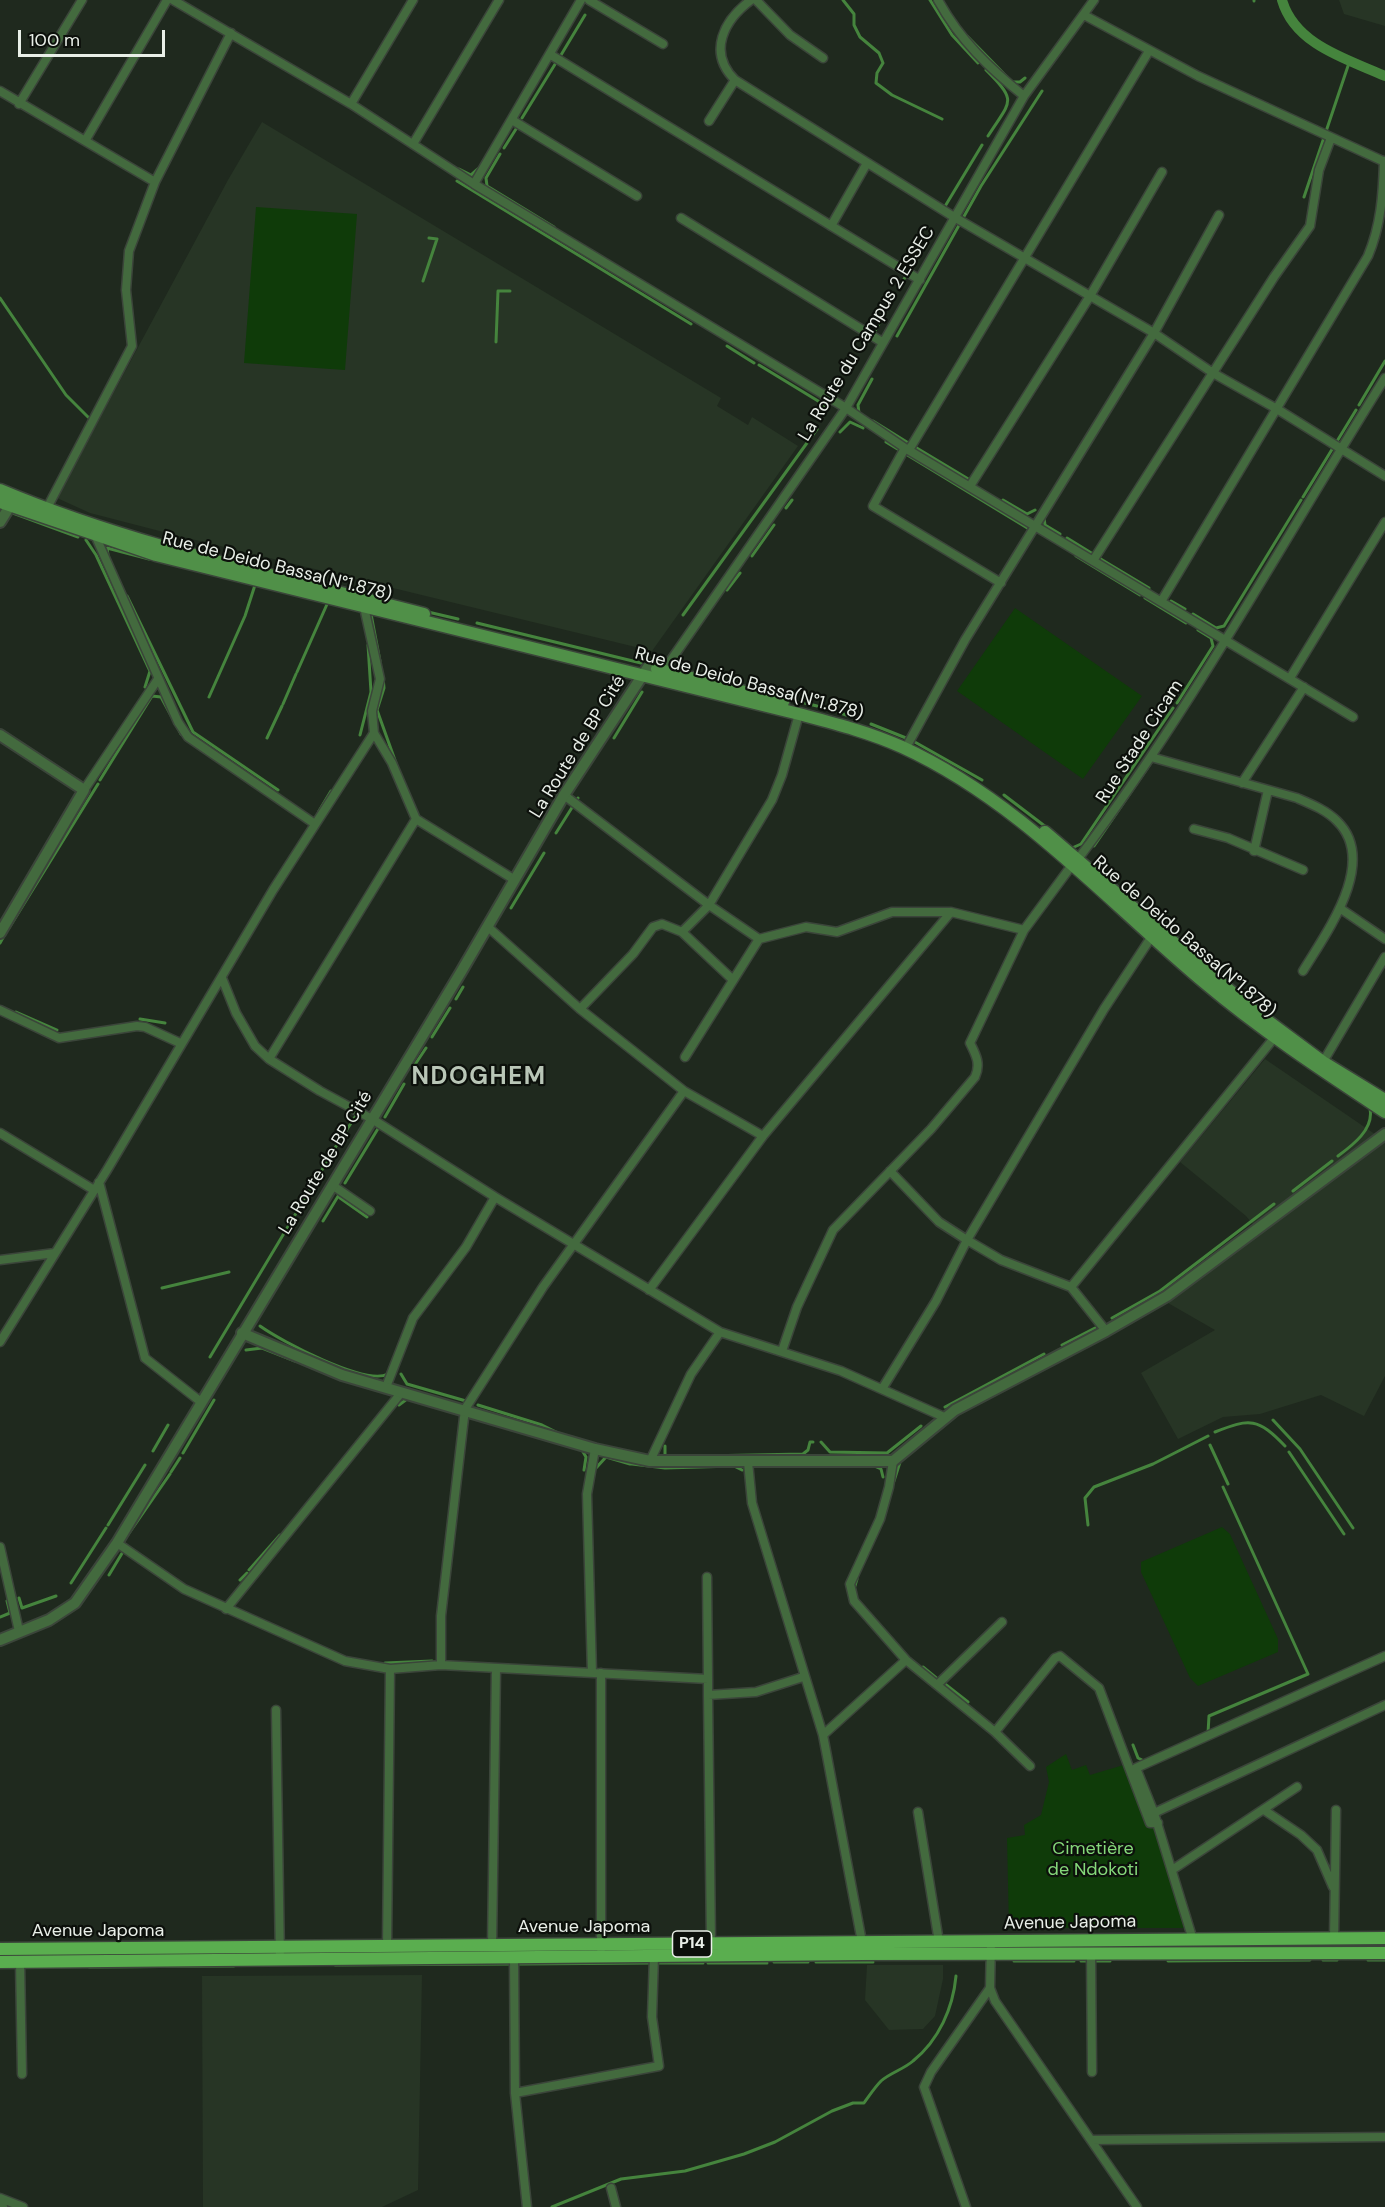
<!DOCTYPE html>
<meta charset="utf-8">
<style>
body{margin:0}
#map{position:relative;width:1385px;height:2207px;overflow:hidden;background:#1f291e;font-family:"DM Sans",sans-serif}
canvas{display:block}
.scale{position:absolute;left:18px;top:30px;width:147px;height:27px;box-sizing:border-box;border:3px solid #e9efe8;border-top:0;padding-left:8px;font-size:18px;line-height:21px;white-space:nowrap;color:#e9efe8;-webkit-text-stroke:4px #0c100b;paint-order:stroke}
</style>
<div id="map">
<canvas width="1385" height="2207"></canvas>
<div class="scale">100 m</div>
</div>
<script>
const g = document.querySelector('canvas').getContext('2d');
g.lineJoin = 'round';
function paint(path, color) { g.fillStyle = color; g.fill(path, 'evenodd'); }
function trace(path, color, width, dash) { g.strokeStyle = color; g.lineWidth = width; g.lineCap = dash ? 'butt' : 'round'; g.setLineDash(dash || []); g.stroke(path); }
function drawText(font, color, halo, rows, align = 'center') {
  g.font = font + ' "DM Sans",sans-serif'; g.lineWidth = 4.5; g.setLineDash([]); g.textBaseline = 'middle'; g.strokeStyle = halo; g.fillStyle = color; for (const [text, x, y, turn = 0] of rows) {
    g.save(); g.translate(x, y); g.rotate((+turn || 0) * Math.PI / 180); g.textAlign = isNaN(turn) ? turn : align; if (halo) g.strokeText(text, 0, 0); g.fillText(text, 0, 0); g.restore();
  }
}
paint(new Path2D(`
 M1339,0H1385V26L1344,14Z
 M262,122L721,398L717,406L748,425L752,417L798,446L652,651L175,535L90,513L57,498L228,180Z
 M1265,1059L1385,1141V1376L1364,1416L1321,1395L1260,1414L1223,1417L1178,1439L1141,1373L1215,1330L1168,1303L1257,1229L1246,1216L1180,1162Z
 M867,1965H943V1979L935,2016L923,2029L889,2030L865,2000Z
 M422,1975L418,2190L382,2207H203L202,1976Z`), '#273525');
paint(new Path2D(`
 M256,207L357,214L345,370L244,363Z
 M1015,608L1142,696L1083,779L957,691Z
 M1222,1527L1230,1534L1278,1639V1652L1198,1686L1190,1678L1141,1572V1562Z
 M1066,1754L1072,1770L1086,1765L1090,1775L1127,1764L1154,1822L1188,1928H1009L1007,1838L1025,1835L1024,1825L1041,1815L1049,1782L1046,1767Z`), '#0f3b09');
trace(new Path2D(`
 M843,0L854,14V25L860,37L879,53L883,63L877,73L876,83L892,95L942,119
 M930,0L952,35L978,63
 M1254,0V1
 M967,36L1012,82H1020L1025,78
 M561,55L585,15
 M986,70C1018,102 1011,100 988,136
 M522,118L557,61
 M504,148L516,129
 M500,154L486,178L487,186L554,227
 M459,169L471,175L479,168
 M457,181L691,324
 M1304,197L1350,60
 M944,208L982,145
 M910,269L920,250
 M423,281L437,239L429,238
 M902,282L906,276
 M0,298L66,395L88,417
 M873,334L885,314
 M897,336L981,186L1042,91
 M496,342L498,291H510
 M727,346L754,363
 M759,365L823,404L826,409
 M1359,405L1385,361
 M859,413L858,405L872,379
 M873,421L910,444
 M840,432L850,422L863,428
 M886,442L1029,529
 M915,447L970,480
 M1303,497L1356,410
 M1003,500L1027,514L1035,510
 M786,508L792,500
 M10,512L78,537
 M1044,518L1045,525L1060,534
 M1067,538L1093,554
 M86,540L96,555L150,671L145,687
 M108,555L107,548L149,559
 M752,556L774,525
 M1076,556L1140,595
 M1099,558L1149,588
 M727,590L740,573
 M127,596L193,732L278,790
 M1145,598L1186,623
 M1171,601L1185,609
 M428,612L458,619
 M374,614H371L380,661
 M1193,614L1216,628L1224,626L1301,500
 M683,615L817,429
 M477,623L641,663L651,659
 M297,672L328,602
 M383,677L384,688L377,710L396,763
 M715,678L736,683
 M209,697L245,616L255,585
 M784,698L817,706
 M1177,703L1213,646L1211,638L1198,630
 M283,704L296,674
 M829,709L849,716
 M871,724L906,738
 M360,735L371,692L368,645
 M267,738L282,706
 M614,738L642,692
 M913,741L982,780
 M100,780L152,696L161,697L181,734
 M1004,795L1046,827
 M319,811L331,791
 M556,833L578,798
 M1094,846L1153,760
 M1072,848L1081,844L1173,708
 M511,908L544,853
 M9,928L98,784
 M0,943L5,934
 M456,999L463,987
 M16,1012L57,1030
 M140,1019L165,1023
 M432,1037L450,1008
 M414,1066L426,1048
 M385,1117L404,1084
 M340,1140L357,1114
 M1338,1156C1353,1145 1374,1129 1370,1109
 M345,1183L379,1127
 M1293,1191L1332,1161
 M340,1198L367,1217
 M323,1221L340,1193
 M162,1288L229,1272
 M1112,1318L1160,1291L1274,1204
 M260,1326C281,1341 365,1386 388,1374
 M1062,1345L1095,1328
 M246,1350L262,1348L295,1361
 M210,1357L338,1143
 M401,1374L407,1384L466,1401
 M399,1405L407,1399
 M478,1405L542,1425L558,1433
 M945,1407L1044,1354
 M1273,1420L1300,1449L1353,1528
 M1215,1432C1250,1418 1258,1418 1285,1446
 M821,1442L830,1452L887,1453L921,1426
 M1210,1445L1228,1484
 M665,1446V1455L669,1457
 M582,1450L586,1457L584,1470
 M153,1451L168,1425
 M1289,1452L1344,1534
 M183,1453L214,1400
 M702,1456L803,1454L808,1450L810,1442H813
 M632,1464L665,1468L734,1466L742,1470
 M872,1465L881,1469L883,1477
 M596,1468L606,1457L630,1464
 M171,1472L180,1458
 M894,1481L901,1459
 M108,1525L145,1465
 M1088,1525L1085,1498L1094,1487L1153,1464L1208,1436
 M125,1539L170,1474
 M249,1570L280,1535
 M109,1575L124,1550
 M240,1580L247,1573
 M71,1583L106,1528
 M854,1589L857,1579
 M19,1598L22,1608L56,1596
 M0,1617L10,1613L7,1601
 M385,1663L432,1661
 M923,1667L940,1681
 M945,1684L968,1702
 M1208,1733L1209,1716L1308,1674L1223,1487
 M1133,1745L1138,1758L1144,1761
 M1323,1960H1337
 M1368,1960H1385
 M1014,1961H1074
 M1081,1961H1110
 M1168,1961L1310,1960
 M774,1962H808
 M816,1962H873
 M657,1963H703
 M708,1963H767
 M519,1964L651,1963
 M335,1965L511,1964
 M89,1967L234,1966
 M552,2207L621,2179L685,2171L744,2154L775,2142L832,2111L853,2103H864C869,2096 875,2087 881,2081C890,2073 904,2069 913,2061C939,2040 953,2008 956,1976`), '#45843d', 3);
trace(new Path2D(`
 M1282,0C1295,45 1347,59 1385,76`), '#45843d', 10);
const minor = new Path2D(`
 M173,0L351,104L474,184L846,408L905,448L1353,717
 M589,0L663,44
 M751,0C724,20 707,52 735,80L954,217L1154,333L1213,373L1277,409L1385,476
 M756,0L790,35L823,58
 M938,0C960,40 989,68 1024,96
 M1084,15L1198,76L1385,162
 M551,55L920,280
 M0,91L155,182
 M19,104L82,0
 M351,104L413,0
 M512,120L637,196
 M709,121L735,80
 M85,141L167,0
 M413,144L499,0
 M474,184L581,0
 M681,218L882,342
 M831,226L867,163
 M905,448L873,506L1001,583
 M909,450L1149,51
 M970,486L1090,296L1162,172
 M46,510L132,346L126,290L129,251L155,182L231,33
 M95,535L178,722L188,737L315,824
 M1094,559L1274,277L1310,226L1319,170L1331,138
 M1162,600L1368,256C1381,225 1383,195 1384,161
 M364,607L380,679L372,711L374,733L392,763L416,819L515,880
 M662,673L846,408L1024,96L1094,0
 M1290,678L1385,522
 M909,742L965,640L1154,333L1219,215
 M1151,757L1297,798C1311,804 1326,810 1337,821C1379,862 1326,933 1303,971
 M1242,783L1304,687
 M84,790L158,679
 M564,795L709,905L759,939
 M1194,829L1228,838L1303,870
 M1254,851L1268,790
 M1078,859C1193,707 1284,539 1385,378
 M1341,909L1385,939
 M488,927L580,1009L684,1091L763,1136
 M682,932L709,905L772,800L782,775L799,714
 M222,978L236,1013L255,1046L269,1059L320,1091L372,1119L495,1197L720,1332L841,1371L944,1417
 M580,1009L633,954L653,927L662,924L682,932L732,979
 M0,1010L59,1038L137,1026L145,1027L180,1043
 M685,1057L759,939L806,927L837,932L892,912H951L1024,930
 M269,1059L416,819
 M1323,1062L1385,957
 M0,1133L94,1190
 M890,1171L939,1222L967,1240L1001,1260L1071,1287L1106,1331
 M99,1182L145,1358L201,1402
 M332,1185L370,1211
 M0,1260L55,1253
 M1071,1287L1274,1038
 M649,1290L763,1136L951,912
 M0,1342L107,1170L273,890L374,733
 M782,1351L797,1307L833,1230L931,1129L975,1077C981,1064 976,1055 970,1043L1024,930L1072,865
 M386,1387L413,1318L466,1247L495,1197
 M882,1389L936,1301L967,1240L1104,1009L1152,936
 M650,1461L691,1374L720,1332
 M893,1461L889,1487L880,1519L850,1584L854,1601L906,1660L995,1732L1030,1766
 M748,1462L752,1503L823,1735L862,1942
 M117,1543L184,1589L345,1661L390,1669L441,1665L708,1679V1695L756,1692L803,1677
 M0,1547L19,1631
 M707,1577L708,1679
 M226,1609L401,1393
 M441,1665V1616L465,1409L543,1287L684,1091
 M592,1673L587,1494L595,1449
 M601,1673V1949
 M937,1685L1002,1622
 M708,1695L711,1944
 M276,1710L280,1960
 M995,1732L1055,1658L1060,1656L1099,1688L1150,1823H1158
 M823,1735L906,1660
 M1264,1810L1301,1835L1317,1850L1333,1887
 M918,1812L939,1942
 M1154,1813L1385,1705
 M1172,1870L1297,1787
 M1334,1939L1336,1810
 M1193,1940L1154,1813L1136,1768L1385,1656
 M991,1941L990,1988L995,2001L1137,2207
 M492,1946L496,1668
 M387,1947L390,1669
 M1091,1953L1092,2072
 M514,1957L515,2093L527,2207
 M20,1962L22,2074
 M515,2093L659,2066L652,2017L654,1956
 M1091,2140L1385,2137
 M611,2188L616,2207
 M0,2198L23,2207
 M0,2206L3,2207
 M966,2207L924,2087L931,2072L990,1988`);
const tertiary = new Path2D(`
 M0,522L10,506
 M0,735L84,790L0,933
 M242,1333L342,1375L595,1449L650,1461H893L955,1410L1106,1331L1167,1296L1385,1134
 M0,1640L49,1620L75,1603L117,1543L461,972L564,795L648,667`);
const secondary = new Path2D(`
 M0,490C135,547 283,577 424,614
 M0,502L156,555L799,714C833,723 869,732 902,747C1020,801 1107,901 1205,983C1262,1031 1323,1071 1385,1112
 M657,669L783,702
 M1045,832L1249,1007L1323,1062L1385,1100`);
const primary = new Path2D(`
 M0,1949L1385,1938
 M0,1962L862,1954L1385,1953`);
trace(minor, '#3b453a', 11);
trace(tertiary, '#3b453a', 14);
trace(secondary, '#3b453a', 15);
trace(primary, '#3b453a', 15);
trace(minor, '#436a3e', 8);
trace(tertiary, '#436a3e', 10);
trace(secondary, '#509048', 12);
trace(primary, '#5aae4f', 12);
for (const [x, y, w] of [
 [692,1944,39]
]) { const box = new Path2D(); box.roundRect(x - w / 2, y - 13, w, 26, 4.5); g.fillStyle = '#0c100b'; g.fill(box); trace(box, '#e9efe8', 1.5); }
drawText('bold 16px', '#e9efe8', null, [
 ["P14",692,1944]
]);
drawText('18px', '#e9efe8', '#0c100b', [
 ["La Route du Campus 2 ESSEC",867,334,-59],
 ["Rue de Deido Bassa(N°1.878)",277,567,14],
 ["Rue de Deido Bassa(N°1.878)",749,684,15],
 ["Rue Stade Cicam",1140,742,-57],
 ["La Route de BP Cité",578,747,-58],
 ["Rue de Deido Bassa(N°1.878)",1184,937,41],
 ["La Route de BP Cité",326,1163,-59],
 ["Avenue Japoma",1070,1923,-1],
 ["Avenue Japoma",584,1927],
 ["Avenue Japoma",98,1931]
]);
drawText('18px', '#85d87a', '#0c100b', [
 ["Cimetière",1093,1849],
 ["de Ndokoti",1093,1870]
]);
g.letterSpacing = '1.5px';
drawText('bold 24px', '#b9c6b7', '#0c100b', [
 ["NDOGHEM",479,1078]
]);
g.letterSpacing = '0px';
</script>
